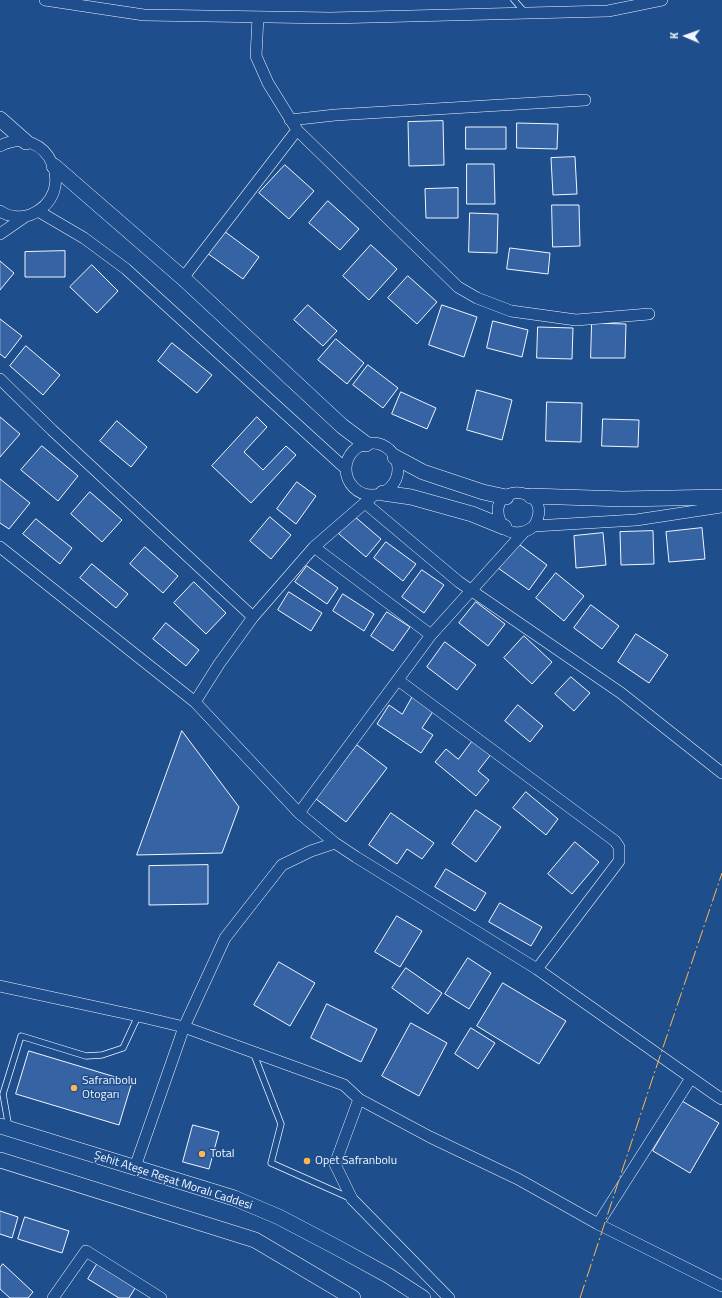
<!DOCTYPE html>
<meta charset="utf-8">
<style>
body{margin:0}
#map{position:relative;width:722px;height:1298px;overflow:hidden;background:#1f4e8c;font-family:"Titillium Web",sans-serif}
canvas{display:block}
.north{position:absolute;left:666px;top:16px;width:40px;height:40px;-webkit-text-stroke:3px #1f4e8c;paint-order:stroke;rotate:272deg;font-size:11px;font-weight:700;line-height:16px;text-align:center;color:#f2f6ff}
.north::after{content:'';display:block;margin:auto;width:14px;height:18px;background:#f2f6ff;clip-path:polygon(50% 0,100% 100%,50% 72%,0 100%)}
</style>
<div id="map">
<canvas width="722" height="1298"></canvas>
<div class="north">K</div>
</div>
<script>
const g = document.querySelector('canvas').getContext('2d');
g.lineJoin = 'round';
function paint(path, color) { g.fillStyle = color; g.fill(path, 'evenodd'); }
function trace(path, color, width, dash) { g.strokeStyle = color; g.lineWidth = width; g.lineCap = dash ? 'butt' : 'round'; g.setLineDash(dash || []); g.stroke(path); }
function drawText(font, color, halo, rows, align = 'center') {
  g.font = font + ' "Titillium Web",sans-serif'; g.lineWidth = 3; g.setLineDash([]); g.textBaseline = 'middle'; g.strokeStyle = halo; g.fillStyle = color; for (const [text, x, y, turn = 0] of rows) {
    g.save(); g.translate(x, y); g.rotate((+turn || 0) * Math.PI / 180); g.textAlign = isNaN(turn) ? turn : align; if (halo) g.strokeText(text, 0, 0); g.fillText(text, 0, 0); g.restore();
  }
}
const building = new Path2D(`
 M443,121L444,165L409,166L408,122Z
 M517,123L558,124L557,149L517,148Z
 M466,127H506V149H466Z
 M575,157L577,194L553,195L551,158Z
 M467,164H494L495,204H467Z
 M285,165L314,191L289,219L259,193Z
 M458,188V218H426L425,189Z
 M328,201L359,229L340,250L309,223Z
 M552,205H579L580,246L553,247Z
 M470,213L498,214L497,253L469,252Z
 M224,231L259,257L243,279L207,253Z
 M371,245L397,269L369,300L343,276Z
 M510,248L550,253L548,274L507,269Z
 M65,251V277H25V252Z
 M0,261L14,273L0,290Z
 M92,265L118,291L97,313L70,287Z
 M408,276L437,302L417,324L388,298Z
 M308,305L337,331L323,346L294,320Z
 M442,305L477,317L464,357L429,345Z
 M0,319L22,336L5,358L0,354Z
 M493,321L528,330L522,357L487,348Z
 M592,323L626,324L625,358H591Z
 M538,327L573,328L572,359L537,358Z
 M336,339L364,363L347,384L318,360Z
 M172,343L212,375L197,393L158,361Z
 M26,346L60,375L43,395L10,366Z
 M368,365L398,388L383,408L353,385Z
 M477,390L512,400L502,440L467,430Z
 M401,392L436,408L427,429L392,414Z
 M547,402L582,403L581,442L546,441Z
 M0,417L20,434L0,457Z
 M257,417L267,427L244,452L263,470L286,446L296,455L251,503L212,466Z
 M603,419L639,420L638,447L602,446Z
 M117,421L147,447L131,467L100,441Z
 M42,446L78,476L58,501L21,470Z
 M0,479L30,503L9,529L0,523Z
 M297,482L316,496L296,524L277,509Z
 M90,492L122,520L102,542L71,514Z
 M354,516L381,539L366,557L339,534Z
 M270,517L291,535L271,559L250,541Z
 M36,519L72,548L60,564L23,534Z
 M702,528L705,559L669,562L666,532Z
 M653,531L654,564L621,565L620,532Z
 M603,533L606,565L576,568L574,536Z
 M386,542L416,564L403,581L374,558Z
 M516,542L547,565L529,590L498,568Z
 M145,547L178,576L163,593L130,564Z
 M92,564L128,594L116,608L80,578Z
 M307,566L338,588L327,604L295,582Z
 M422,570L444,585L424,613L402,597Z
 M556,573L584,596L564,621L536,598Z
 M194,582L226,613L206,634L174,603Z
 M289,592L322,613L311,631L278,610Z
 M343,594L374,614L364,631L333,611Z
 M476,602L505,624L488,646L459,623Z
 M591,605L619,626L602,649L574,628Z
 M387,612L410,627L393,651L371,636Z
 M166,623L199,650L186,666L153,639Z
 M636,634L668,655L649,683L618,662Z
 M524,636L552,662L532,684L504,658Z
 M445,642L476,665L457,690L427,667Z
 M571,677L590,693L574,711L555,694Z
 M413,696L434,710L422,728L433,735L421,753L377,724L389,705L402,714Z
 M518,705L543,726L530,742L505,721Z
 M182,731L239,807L222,853L137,855Z
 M474,739L492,753L478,771L489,780L476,796L435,762L446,749L458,759Z
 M357,745L387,768L346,822L316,799Z
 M526,792L558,819L546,835L513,808Z
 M476,810L501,827L476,862L452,844Z
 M391,813L434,843L422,859L407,849L397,864L369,845Z
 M575,842L599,862L572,894L548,874Z
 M208,865V904L149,905V866Z
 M446,869L486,893L475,911L435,887Z
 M500,903L542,927L531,946L489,922Z
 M397,916L422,931L400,967L375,952Z
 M468,958L491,973L469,1009L445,994Z
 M279,962L315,983L290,1026L254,1005Z
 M406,968L442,993L428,1014L392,988Z
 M503,983L566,1021L539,1064L477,1026Z
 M327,1004L377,1029L361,1062L311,1038Z
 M411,1023L447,1043L419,1096L382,1076Z
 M471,1028L495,1043L478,1069L455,1054Z
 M29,1051L132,1082L119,1125L16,1094Z
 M682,1101L719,1123L690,1173L653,1151Z
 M193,1125L219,1132L209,1169L183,1162Z
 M0,1211L18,1217L12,1238L0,1234Z
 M25,1217L69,1231L62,1253L18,1239Z
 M99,1261L137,1285L129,1298H119L88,1279Z
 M3,1264L33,1292L28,1298H10L0,1289V1268Z`);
paint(building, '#3563a3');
trace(building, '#f2f6ff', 1);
const service = new Path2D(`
 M514,0L522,9L524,13
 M253,1052L281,1124L271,1163L350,1198
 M9,1128L3,1094L21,1036L86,1056L102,1055L123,1048L138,1016`);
const minor = new Path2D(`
 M45,0L144,15L331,18L608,11L662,0
 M258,17L256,56L268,83L297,130L458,287L477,298L511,311L576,320L649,314
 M290,120L335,115L585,100
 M0,146C48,121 81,194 30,215C21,218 8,217 0,211
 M38,211L84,238L126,269L346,469
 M0,234L26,216
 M183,278L297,130
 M0,379L52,430L253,617
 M346 469a26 26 0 1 1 52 0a26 26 0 1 1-52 0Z
 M365,503L459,582L621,693L722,773
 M534,526C557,487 489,480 499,518C504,536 522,536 534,526L636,520L722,507
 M0,547L195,702L299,813L335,843
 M314,547L431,635
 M195,702L219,664L253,617L314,547L374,495
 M299,813L431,635L523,533
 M537,969L717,1096L722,1099
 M0,986L138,1016L184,1027L344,1085L359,1099L335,1164L352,1199L449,1298
 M359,1099L430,1137L518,1179L598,1224L722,1286
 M135,1167L184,1027L225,938L282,865L311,851L335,843L356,857L537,969L619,861V847L615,841L398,680
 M598,1224L691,1078
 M53,1298L86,1251L161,1298`);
const secondary = new Path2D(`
 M0,119L26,142
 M54,166L183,278L342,426L366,444
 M395,457L423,472L483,492L506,497
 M383,493L411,497L472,514L504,527
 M531,496L623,499L722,497
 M0,1126L234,1198L279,1217L338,1248L389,1276L423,1298
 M0,1160L255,1240L353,1298`);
trace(service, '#f2f6ff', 7);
trace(minor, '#f2f6ff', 12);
trace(secondary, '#f2f6ff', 16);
trace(service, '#1f4e8c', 5.5);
trace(minor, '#1f4e8c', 11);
trace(secondary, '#1f4e8c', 15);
trace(new Path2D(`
 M580,1298L654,1074L722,873`), '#ffb74d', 1, [14, 3, 2, 3]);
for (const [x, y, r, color] of [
 [74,1088,4,"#ffb74d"],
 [202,1154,4,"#ffb74d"],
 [307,1161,4,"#ffb74d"]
]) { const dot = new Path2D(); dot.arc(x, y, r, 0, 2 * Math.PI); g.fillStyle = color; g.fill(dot); trace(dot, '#1f4e8c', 1.5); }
drawText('12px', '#f2f6ff', '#1f4e8c', [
 ["Safranbolu",82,1081],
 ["Otogarı",82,1095],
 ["Total",210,1154],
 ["Opet Safranbolu",315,1161]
], 'left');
drawText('12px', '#f2f6ff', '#1f4e8c', [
 ["Şehit Ateşe Reşat Moralı Caddesi",173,1181,18]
]);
</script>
